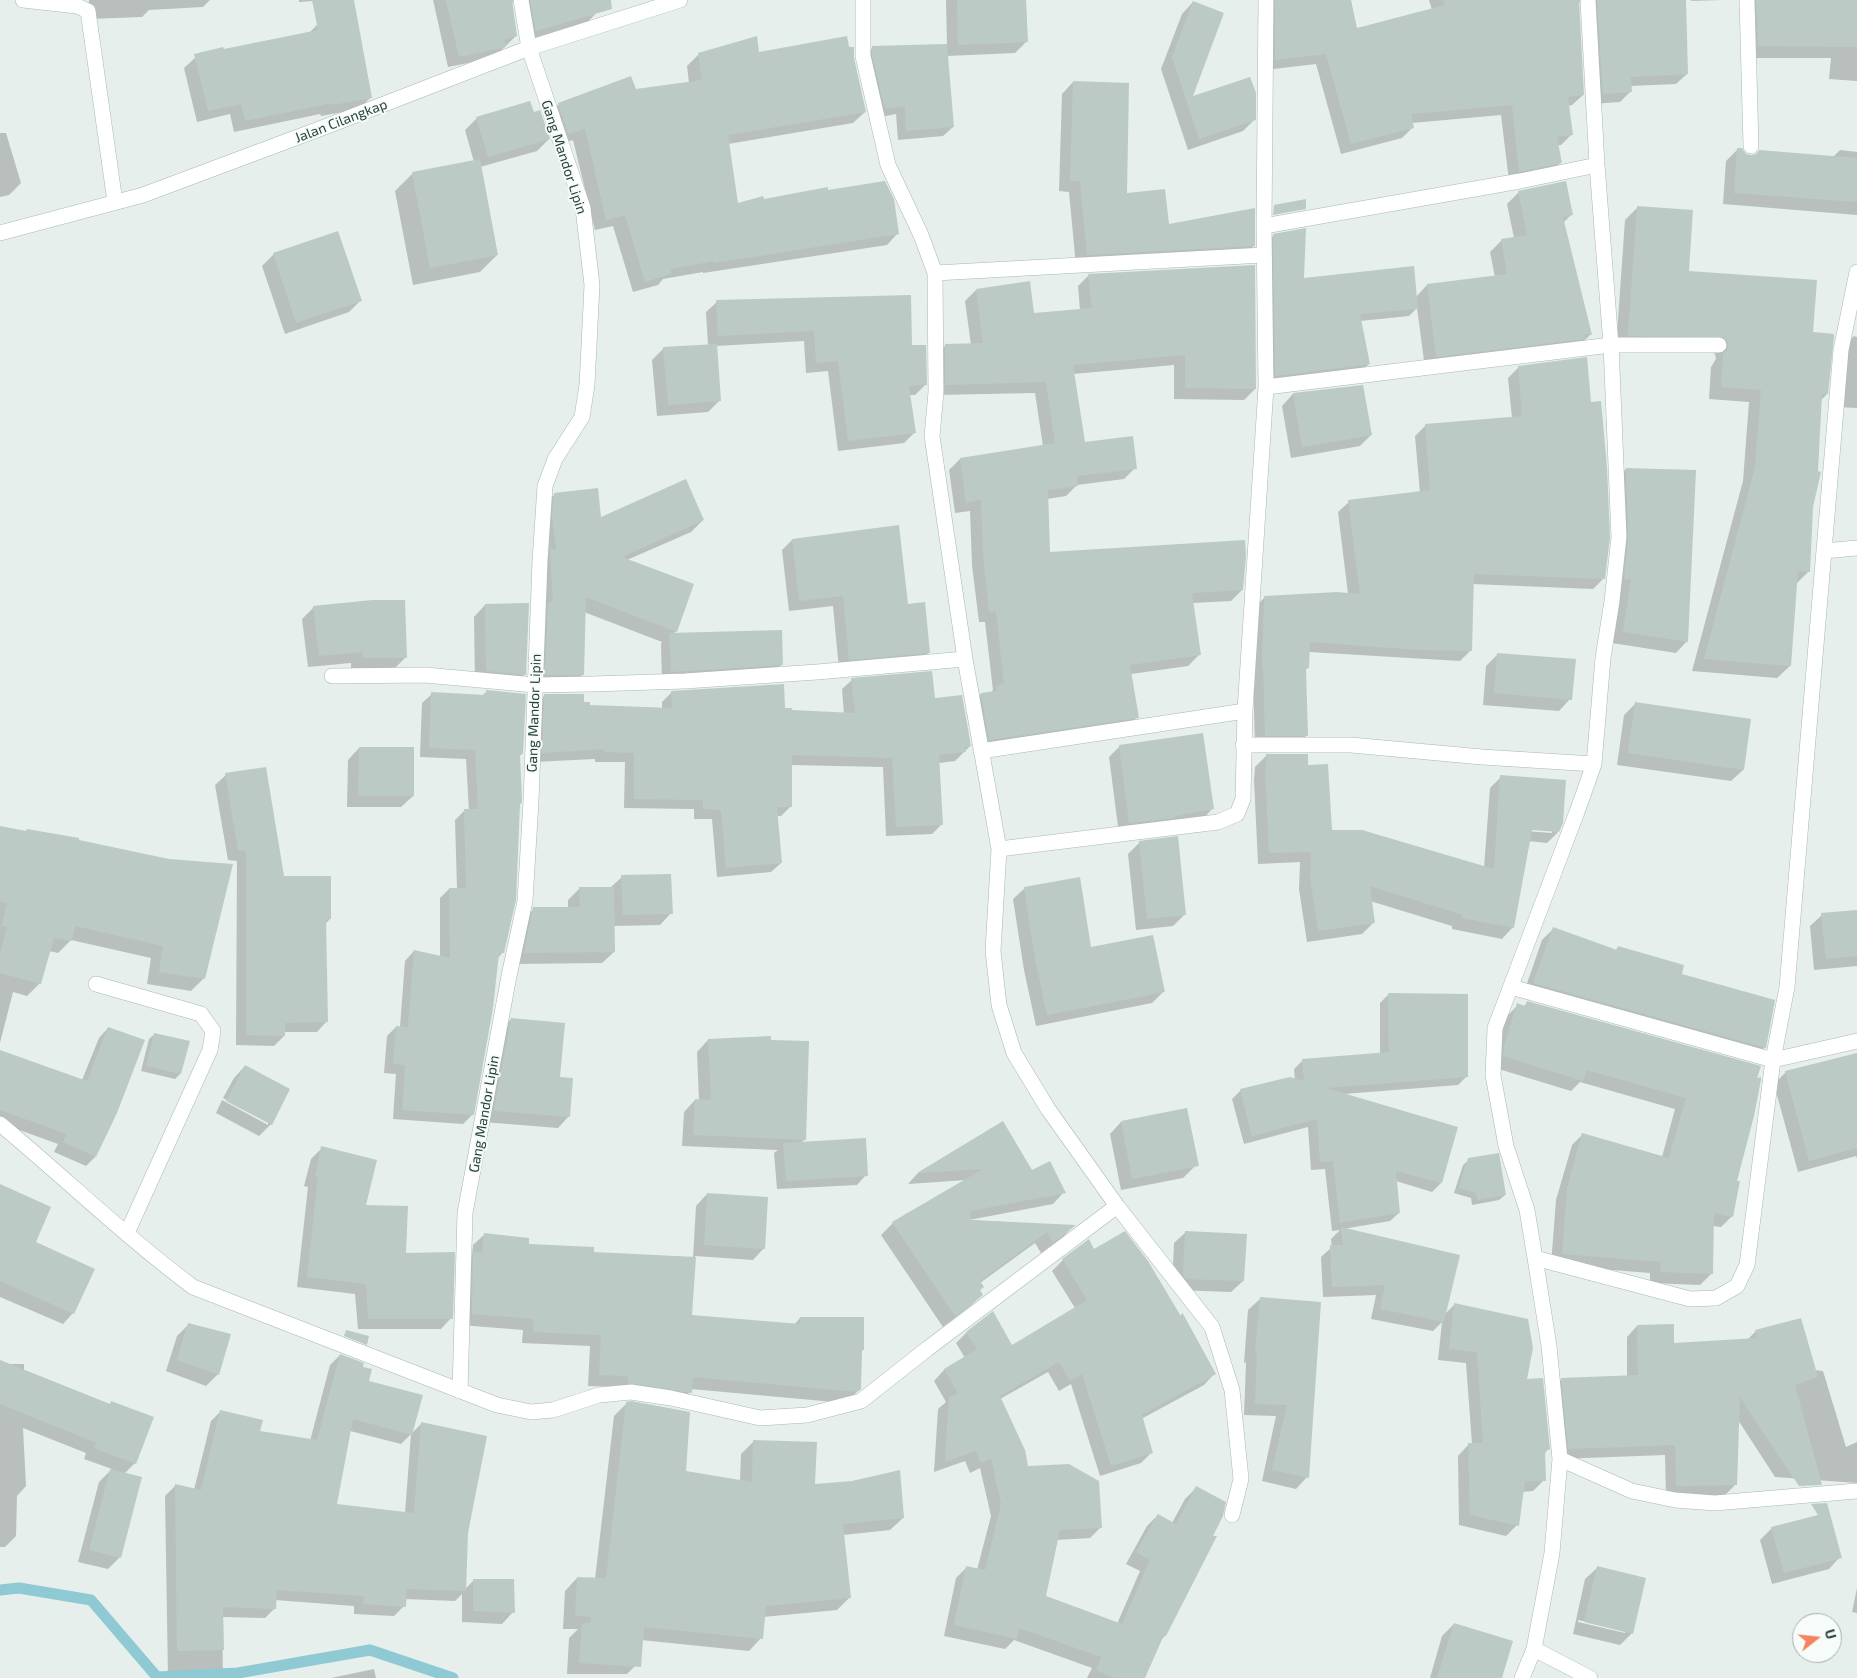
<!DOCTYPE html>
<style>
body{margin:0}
#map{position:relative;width:1857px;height:1678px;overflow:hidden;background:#e6efeb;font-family:"Exo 2",sans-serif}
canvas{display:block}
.north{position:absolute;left:1792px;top:1613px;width:50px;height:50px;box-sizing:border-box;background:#f7fbf9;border:1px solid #a3b1ad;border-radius:50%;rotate:74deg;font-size:14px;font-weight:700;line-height:20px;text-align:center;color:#24423a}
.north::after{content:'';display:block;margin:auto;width:18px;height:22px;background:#f4845f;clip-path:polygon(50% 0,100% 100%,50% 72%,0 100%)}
</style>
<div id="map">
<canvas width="1857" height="1678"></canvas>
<div class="north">U</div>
</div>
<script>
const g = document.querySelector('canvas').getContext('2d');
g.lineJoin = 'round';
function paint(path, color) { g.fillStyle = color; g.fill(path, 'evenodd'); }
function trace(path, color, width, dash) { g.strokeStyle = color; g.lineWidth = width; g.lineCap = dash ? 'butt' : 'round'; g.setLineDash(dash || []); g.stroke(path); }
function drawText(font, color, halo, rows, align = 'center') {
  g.font = font + ' "Exo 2",sans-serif'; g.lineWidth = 4; g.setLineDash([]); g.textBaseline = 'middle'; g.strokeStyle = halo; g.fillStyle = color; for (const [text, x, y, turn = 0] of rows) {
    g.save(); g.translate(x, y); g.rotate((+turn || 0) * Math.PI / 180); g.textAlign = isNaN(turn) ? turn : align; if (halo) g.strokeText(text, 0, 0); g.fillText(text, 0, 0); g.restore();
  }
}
paint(new Path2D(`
 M89,0H210L203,7L149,10L142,17L89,19Z
 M299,0H327L299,2Z
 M433,0H604L597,12L586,24L524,41L519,10L513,2H511L516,36L493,58L448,67Z
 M946,0H1025L1026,42L1015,53L947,56L953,127L943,136L898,140L896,114L876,118L864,57L873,47L947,45Z
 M1267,0H1349L1356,30L1432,10L1429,0H1685L1687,74L1676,84L1630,86L1631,91L1620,102L1592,104L1585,5L1577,1L1583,95L1572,105L1568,106L1572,134L1561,145L1548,146L1561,162L1550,173L1509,181L1501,115L1412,123L1413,127L1402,138L1341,154L1316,64L1265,70Z
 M1691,0H1722L1691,1Z
 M1745,0H1857V81L1829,79L1831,58H1747Z
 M1193,2L1190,98L1254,120L1243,131L1188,150L1161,69L1182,14Z
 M317,25L371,97L359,109L321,116L320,114L234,132L230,114L197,122L184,68L196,57L310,32Z
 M758,53L853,58L865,112L853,123L728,144L737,204L763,200L898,233L887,245L703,273V272L663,279L658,285L633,292L613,226L595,230L573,140L556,145L547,116L558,105L630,78L635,91L689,83L687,66L699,54Z
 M1073,82L1126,194L1168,225L1254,246L1242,257L1076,266L1069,192L1059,191L1062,94Z
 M533,114L549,139L537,151L480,167L497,255L480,272L413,285L395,191L412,174L474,162L465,130L477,118Z
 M0,133H6L21,183L9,195L0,197Z
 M1738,149L1745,155L1833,157L1840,150L1857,152V215L1723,204L1726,161Z
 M1519,192L1571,215L1563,223L1590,335L1579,346L1425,368L1417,308L1409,316L1360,321L1369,364L1361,371L1268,383L1266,243L1274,235L1303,279L1416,297L1427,285L1495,277L1490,252L1502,240L1514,238L1507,204Z
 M1638,207L1688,272L1812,334L1827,394L1821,400L1811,507L1809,571L1796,584L1790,666L1777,678L1692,671L1743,481L1749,402L1709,399L1711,367L1716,359L1715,354L1710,349L1616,348L1625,220Z
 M274,254L361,300L349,312L285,334L262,266Z
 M1089,275L1255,389L1244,400L1174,399V365L1073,374L1084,443L1135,468L1124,479L1077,485L1066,496L1047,499L1049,554L1242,590L1231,601L1192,603L1199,655L1188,666L1131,674L1137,717L1126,728L978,751L970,705L981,694L990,693L993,690L985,622H979L972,565L970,511L955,513L949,470L960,459L1043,446L1035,393L935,395L934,356L946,345H971L965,301L976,290L1033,314L1080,310L1078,286Z
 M717,302L911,346L925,385L915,395H909L915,432L904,443L838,451L828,371L806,373L804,341L716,346L720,400L708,412L657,416L652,360L664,348L708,345L706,312Z
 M1854,336L1857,337V408L1836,407L1842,348Z
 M1519,367L1604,578L1593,589L1472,584L1470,651L1460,661L1309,652L1308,668L1305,670L1307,735L1296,746H1255L1253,676L1254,608L1265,597L1348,594L1338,512L1349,502L1420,493L1415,436L1426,425L1512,418L1508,378Z
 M1362,386L1371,435L1360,446L1291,458L1282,406L1293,394Z
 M1626,469L1694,472L1687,641L1676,653L1612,643L1614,481Z
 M555,494L600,518L703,520L691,532L627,560L676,631L672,635L782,664L773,674L662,681L661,644L662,642L584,612L583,674L572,686H534L543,506Z
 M792,540L906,605L929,652L918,663L839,670L833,606L789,611L782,550Z
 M485,605L525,674L514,686L475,682L474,617Z
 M314,607L406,657L394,669H351V663L308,667L302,619Z
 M1498,654L1570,699L1559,711L1483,705L1486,666Z
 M852,680L934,700L970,746L955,761L939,763L942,824L932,834L886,836L883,767L791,765V806L781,816H777L781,863L771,872L717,877L712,819H694V809L624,808L625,762H595V759L533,762L535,705L545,695L583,704L589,707L662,709V702L672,692L784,709L791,712L844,714L842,689Z
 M487,691L522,754L518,757L503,952L497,959L473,1114L463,1124L393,1119L396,1074L384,1073L387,1036L396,1027H400L405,961L414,951L440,957V898L449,889H457L455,820L464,811H469L466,759L420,757L422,703L432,694L482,696Z
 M1635,704L1750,720L1743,770L1731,781L1617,765L1624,715Z
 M1120,746L1212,809L1202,820L1119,834L1109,757Z
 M359,748L413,796L401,807H347L348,760Z
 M1266,756L1307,766L1331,831L1484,868L1490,788L1501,777L1558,832L1547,843L1528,841L1513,927L1502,939L1452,929V926L1370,901L1373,923L1362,934L1307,942L1299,889L1300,862L1258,864L1254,780L1255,767ZM1525,828L1552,830V833L1525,831Z
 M226,775L283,877L330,919L325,924L327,1021L317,1032H284V1036L274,1046L236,1045L237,861L228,860L215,785Z
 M0,828L25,832L204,978L191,991L147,984L151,958L71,940L58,953L49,951L40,983L27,996L13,992L0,1043Z
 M1140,842L1184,915L1173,926L1136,930L1128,854Z
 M622,877L671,913L660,925L614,926V952L602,963L513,964L522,920L534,909L568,908V900L580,888H610Z
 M1025,888L1090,948L1163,992L1152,1003L1036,1026L1024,970L1013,899Z
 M1857,911V966L1814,970L1810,926L1822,915Z
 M1553,929L1615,951L1618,947L1680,975L1765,1047L1753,1059L1523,995L1542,940Z
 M1388,995L1467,1076L1458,1085L1344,1094L1441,1183L1432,1192L1396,1181L1399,1213L1390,1221L1343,1229L1445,1314L1454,1305L1525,1380L1548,1449L1544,1454V1480L1533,1491L1522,1492L1517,1525L1506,1536L1459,1525L1458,1456L1469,1444H1472L1466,1363L1438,1360L1442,1322L1433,1331L1371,1319L1376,1295L1323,1297L1321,1257L1332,1247L1331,1239L1340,1230L1332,1231L1325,1169L1311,1170L1308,1127L1244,1144L1232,1099L1241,1090L1295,1080L1294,1069L1303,1060L1380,1054V1003Z
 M1527,1003L1759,1067L1736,1182L1732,1216L1721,1227L1713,1226L1711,1274L1700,1285L1650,1283V1273L1551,1265L1556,1200L1572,1145L1583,1134L1662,1157L1675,1109L1580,1082L1571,1091L1492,1067L1493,1059L1507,1016L1518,1005L1523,1007Z
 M511,1019L559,1078L569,1116L558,1128L483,1122L500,1031Z
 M108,1028L95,1157L86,1166L54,1152L58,1144L0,1123V1062L82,1080L99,1038Z
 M155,1034L188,1042L180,1074L175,1079L141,1071L149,1039Z
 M708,1040L805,1139L801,1143L866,1175L857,1185L777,1189L774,1153L778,1150L682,1146L684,1112L695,1100L699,1101L697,1052Z
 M1857,1054V1158L1856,1156L1798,1172L1774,1084L1786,1072Z
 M245,1066L289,1090L271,1124L259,1136L216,1113L222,1100L268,1125V1122L223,1098L234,1078Z
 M1121,1122L1195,1166L1183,1178L1121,1190L1110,1134Z
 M1002,1123L1031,1172L1064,1192L1053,1204L969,1220L1073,1226L1063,1237L1041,1253L1035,1243L980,1283L979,1290L982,1295L970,1306L943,1327L881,1235L893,1223L966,1180L908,1184L917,1174Z
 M322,1148L364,1206L405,1254L451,1318L441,1329H358L355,1294L297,1287L308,1187L304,1186L311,1159Z
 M1469,1160L1505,1195L1499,1200L1472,1205L1471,1198L1454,1193L1463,1165Z
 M0,1186L34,1243L73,1313L63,1324L0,1297Z
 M707,1194L764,1248L753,1260L695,1256L691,1316L794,1325L800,1318L863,1350L861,1352L860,1389L845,1403L691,1389L690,1392L679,1404L618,1387L588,1386L590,1346L522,1343L523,1330L461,1325L462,1264L472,1255L473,1245L485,1234L527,1245L593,1253L693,1258L696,1206Z
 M1186,1232L1243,1281L1231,1292L1175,1290L1172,1287L1174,1243Z
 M1093,1251L1179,1317L1182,1314L1214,1374L1204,1385L1141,1419L1152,1452L1141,1463L1100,1476L1071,1384L1059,1391L1048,1372L1000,1399L1027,1467L1101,1527L1090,1538L1056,1540L1044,1597L1117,1624L1140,1571L1126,1564L1147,1526L1158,1515L1172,1523L1185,1499L1196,1488L1211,1537H1215L1165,1636L1161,1640L1144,1678H1087L1092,1668L1014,1640L1005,1649L944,1636L956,1578L967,1567L977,1570L991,1516L980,1468L970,1473L965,1461L934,1472L938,1409L946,1402L934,1381L944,1370L965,1358L956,1343L966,1333L992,1313L1012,1347L1075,1308L1052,1271L1063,1260Z
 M1260,1299L1307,1477L1296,1489L1262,1481L1276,1416L1244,1415L1246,1362L1244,1363L1248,1310Z
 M189,1324L218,1374L206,1386L166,1371L177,1336Z
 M1637,1326L1673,1344L1747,1340L1756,1331L1814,1370L1823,1371L1846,1447L1857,1442V1483L1775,1477L1738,1420L1735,1485L1725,1495L1666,1496L1665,1455L1558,1459L1551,1389L1562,1379L1627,1377V1337Z
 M340,1355L362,1368L368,1382L411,1434L421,1424L467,1533L465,1589L474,1580L513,1612L502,1624L462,1622V1594L455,1601L405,1599L404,1606L394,1616L354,1614V1606L275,1600V1608L265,1618L222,1617L223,1678H168L165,1496L175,1486L194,1490L211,1421L221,1411L258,1432L310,1441L330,1365ZM350,1431L401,1444L411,1434L405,1513L336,1505Z
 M0,1364H24V1371L135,1463L124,1474L141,1478L119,1558L108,1569L78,1562L99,1482L112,1469L84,1459L86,1453L23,1428L26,1486L17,1496L16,1536L5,1547H0Z
 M627,1403L684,1472L740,1481L741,1454L754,1441L814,1486L903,1518L890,1530L843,1535L850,1597L837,1610L763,1617L761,1638L749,1651L641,1640L640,1661L627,1674H567L569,1638L578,1629H563L565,1591L577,1578L595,1579L614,1416Z
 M1772,1528L1840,1557L1829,1569L1772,1584L1760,1540Z
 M1597,1568L1632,1633L1620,1645L1573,1634L1585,1579ZM1578,1620L1625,1630V1633L1578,1622Z
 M1857,1588V1613L1852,1612Z
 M1454,1624L1500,1678H1430L1442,1636Z
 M374,1669L376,1678H331Z`), '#0003');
trace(new Path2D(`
 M0,1590L19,1588L91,1600L157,1677L238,1673L370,1650L453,1678`), '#8ec9d4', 11);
paint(new Path2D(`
 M312,0H354L372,98L332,105V103L245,121L241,104L208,111L194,54L223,47L224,49L318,30Z
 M446,0H512L517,36L504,40L506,47L459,57Z
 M530,0H611L612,9L536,31Z
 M957,0H1026L1028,42L958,45Z
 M1275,0H1351L1357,28L1445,5L1443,0H1579L1584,95L1568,97L1573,135L1557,137L1562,163L1519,172L1512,105L1411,114L1414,128L1351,144L1326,54L1275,60Z
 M1597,0H1686L1688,74L1631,77L1632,92L1603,94Z
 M1756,0H1857V47L1758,46Z
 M1193,1L1224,13L1193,96L1250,77L1256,93V120L1199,139L1172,57Z
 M757,36L759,52L847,36L849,47H854V58L866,112L728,135L738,203L763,196L764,199L828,187V190L885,181L894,199L899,234L714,263V261L671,269V274L645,282L625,215L606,220L585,129L568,134L558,103L631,76L636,89L702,80L698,53Z
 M947,44L954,127L906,131L905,106L885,109L872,55V46Z
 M1073,81L1129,83L1127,193L1165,189L1169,224L1255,208V246L1087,255L1080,181H1070Z
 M530,101L534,112L540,110L550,139L488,157L476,117Z
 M1737,148H1742L1746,154L1751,155L1756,154L1759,150L1857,158V202L1734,193Z
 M480,159L498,255L430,268L412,172Z
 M1566,181L1573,215L1563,217L1592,335L1585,334V339L1436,357L1427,284L1507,274L1501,239L1527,235L1518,191Z
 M1306,199V209L1273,215L1274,205Z
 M1637,206L1693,210L1689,271L1817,280L1813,332L1834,334V337L1828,394H1822L1818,471L1821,472L1813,507L1810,572L1798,571L1791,666L1704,659L1755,467L1761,390L1721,387L1723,353L1727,350L1728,345L1727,341L1723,337L1628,336Z
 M1306,228L1304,278L1414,266L1418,309L1360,314L1370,364L1275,376L1273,234Z
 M338,231L362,301L296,323L273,253Z
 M1255,265L1256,389L1185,388V355L1073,365L1085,442L1133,436L1137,469L1077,476L1078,486L1048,490L1050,552L1245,540L1246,556L1243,590L1192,593L1201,655L1130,665L1139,718L989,740L981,693L997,691L996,686L1004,684L996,611L989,612L983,554L981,500L966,503L960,458L1055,443L1046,382L945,385V344L983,343L976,289L1030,281L1034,313L1092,308L1088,274Z
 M911,295L912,345H926L927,385L909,386L916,433L848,441L838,361L816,363L814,331L718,336L716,300Z
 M717,344L721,401L668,405L663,347Z
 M1587,357L1591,402L1601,401L1607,467L1610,537L1605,579L1474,574L1472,651L1420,650L1310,642L1309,668H1306L1308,736H1265L1263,666H1262L1264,596L1337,592L1360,594L1348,500L1430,490L1425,424L1522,416L1518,366Z
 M1363,385L1372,435L1302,447L1293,393Z
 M1626,468L1696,470L1688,642L1623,632L1631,580L1624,579L1628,537Z
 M686,479L704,520L622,557L694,584L677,632L586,597L584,675H545L548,602H553L550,549H556L552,516L554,493L598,488L601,517Z
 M899,525L908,604L925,602L930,653L849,660L843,596L799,601L792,539Z
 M372,600H405L407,658H363L362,652L319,656L313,606Z
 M529,603L526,675L486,671L485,604Z
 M782,630L783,665L671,672L669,633Z
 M1497,653L1576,659L1572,700L1494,693Z
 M932,671L935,698L962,695L971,746L965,747L966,752L939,755L943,825L896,827L892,758L792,755V807H777L782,863L726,868L721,810L703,809V800L634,799V753L604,752V749L542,753L544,694H584V702H590V705L672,708L671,691L784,684L785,708H792V710L855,713L851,678Z
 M486,690L526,694L523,754H520L522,801L521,804H520L516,900L504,953H499L493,1008L474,1115L402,1110L405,1065L393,1064L396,1026L408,1027L414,950L450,958L449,888H466L464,809H478L475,750L429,748L431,692L486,695Z
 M1635,702L1751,719L1744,770L1628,753Z
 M1203,733L1214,809L1175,816V818L1129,823L1119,745Z
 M359,747H414V796H358Z
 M1266,754H1308V765L1328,764L1332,830H1362L1494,869L1500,775L1566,780L1563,823L1559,832L1532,830L1514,928L1462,918L1463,915L1370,886L1375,923L1318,931L1310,877L1311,852L1269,853L1265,767H1266Z
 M266,767L284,876H331V919H326L328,1022L285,1023V1036L246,1035V851L238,850L225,773Z
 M0,826L26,831L27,829L79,838V840L169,859L233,864L205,979L159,972L163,946L75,926L72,941L54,938L41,984L0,973V954L7,927L2,926L7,903L0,901Z
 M1178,836L1186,915L1147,919L1139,841Z
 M671,874L673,914L623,915L621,875Z
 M1080,877L1091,947L1153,935L1165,992L1047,1015L1035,958L1024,887Z
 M579,887H614L615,952L524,953L533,907H580Z
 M1857,910V956L1826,959L1821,913Z
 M1553,927L1617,950L1618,946L1684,965L1682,974L1775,1000L1766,1048L1533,983Z
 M1388,993L1468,994V1077L1326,1088L1458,1127L1442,1183L1396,1171L1400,1213L1340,1223L1333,1161L1320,1162L1317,1119L1252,1136L1240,1089L1290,1077L1304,1081L1302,1059L1389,1052Z
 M1527,1001L1761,1066L1757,1078L1761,1077V1080L1754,1116L1737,1181H1740L1733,1217L1714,1213L1713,1274L1660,1272L1661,1262L1562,1254L1567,1188L1582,1133L1669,1158L1686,1098L1587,1070L1583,1081L1503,1056L1504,1047L1517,1003L1525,1006Z
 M511,1018L565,1023L560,1077L573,1078L570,1117L494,1111Z
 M108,1027L145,1040L117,1113L96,1157L63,1142L67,1134L0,1110V1050L87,1081Z
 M154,1033L190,1041L181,1074L146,1066Z
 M771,1036V1040L809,1041L806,1140L693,1135L695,1099L711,1100L708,1039Z
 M1857,1053V1148L1809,1161L1785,1071Z
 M245,1065L290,1089L272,1125L226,1101Z
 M1187,1108L1199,1166L1132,1179L1121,1121Z
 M1003,1121L1032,1170L1050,1161L1066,1193L970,1211L971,1220L1076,1225L1053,1243L1047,1232L980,1281L984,1287L980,1290L983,1295L955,1316L892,1222L983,1169L917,1173Z
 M866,1138L868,1176L786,1181L783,1143Z
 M321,1146L377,1160L366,1205L408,1206L406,1253L455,1252L453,1319H368L366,1284L307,1277L318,1177L315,1176Z
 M1499,1153L1506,1195L1478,1200L1476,1193L1459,1188L1468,1158Z
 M0,1184L51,1207L36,1242L95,1269L74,1314L0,1281Z
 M707,1193L768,1197L765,1249L704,1245Z
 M1341,1227L1460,1255L1444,1322L1380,1309L1385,1285L1332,1287L1330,1245H1343Z
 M1125,1231L1148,1261L1182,1318V1312L1216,1374L1142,1415L1153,1453L1111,1466L1082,1374L1070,1381L1059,1362L1000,1396L1025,1450L1028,1466L1069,1464L1099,1481L1102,1528L1060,1530L1046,1596L1122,1624L1150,1560L1136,1552L1158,1514L1176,1524L1196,1486L1226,1502L1223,1516L1213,1536H1217L1166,1636L1164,1635L1145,1678H1114L1096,1670L1101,1657L1019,1628L1017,1639L954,1625L966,1566L985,1570L1001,1504L991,1459L981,1463L976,1451L945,1462L949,1397L958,1394L944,1369L977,1349L966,1332L993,1311L1012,1345L1087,1300L1062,1259L1089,1239L1094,1249Z
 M1185,1231L1247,1234L1244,1281L1186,1279L1183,1275Z
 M484,1233L529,1238V1244L594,1247V1252L696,1257L692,1315L800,1324V1317H864V1350H862L861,1389L857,1392L693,1377L692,1393L628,1383V1376L599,1375L601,1335L533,1332L534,1319L472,1314L473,1252H482Z
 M1260,1297L1321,1302L1309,1478L1272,1470L1287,1405L1255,1404L1257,1352L1255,1353Z
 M1454,1303L1528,1319L1533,1348L1527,1379L1543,1378L1550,1450H1545L1546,1481H1525L1519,1526L1470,1515L1468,1443H1483L1477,1352L1449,1349Z
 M1801,1318L1818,1377L1795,1385L1822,1485L1799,1486L1740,1397L1737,1485L1676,1486L1675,1445L1568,1449L1561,1378L1638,1375L1637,1325L1674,1324V1343L1757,1338L1755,1330Z
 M188,1323L231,1334L219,1375L177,1360Z
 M346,1330L369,1336L367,1345L344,1336Z
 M340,1354L364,1363L363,1367L372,1369L369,1381L423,1395L412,1435L353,1419L337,1504L414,1513L421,1422L487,1436L468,1533L466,1591L407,1589L406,1607L363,1604L364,1596L277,1590L276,1609L223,1607L224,1650L177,1651L175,1484L201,1490L220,1410L263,1420L260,1431L317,1440Z
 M0,1360L110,1404L111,1401L154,1417L136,1464L94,1448L96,1443L0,1404Z
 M631,1401L690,1412L686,1471L752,1482L753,1440L817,1442L815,1484L852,1481L900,1470L904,1518L843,1524L851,1598L766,1606L763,1639L644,1627L641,1667L579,1663L582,1624L591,1622V1617L575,1616L577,1577L606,1578L626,1402Z
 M110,1469L142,1477L121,1558L89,1550Z
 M1827,1503L1842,1558L1784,1573L1771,1527L1818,1515L1811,1504Z
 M1597,1566L1646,1578L1633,1634L1584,1622Z
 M473,1579H514L515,1613L473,1611Z
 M1454,1623L1513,1641L1502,1678H1437Z`), '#bbcac4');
const minor = new Path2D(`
 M23,0L77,6L88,11L115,202
 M863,0V56L888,165L921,235L935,273L936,392L932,436L965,659L999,849L993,951L999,1005L1014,1053L1048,1109L1117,1206L1212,1327L1232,1390L1241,1479L1232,1515
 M1747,0L1751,146
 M1264,226L1520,181L1597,165
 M935,273L1264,255
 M1266,387L1611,345H1719
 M1824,551L1857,548
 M332,676L425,675L535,685L592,684L685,681L817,672L965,659
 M1243,745H1351L1482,757L1594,764
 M981,751L1245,711
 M999,849L1218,822L1237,814L1243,799L1245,711L1266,387L1264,226L1266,0
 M96,984L201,1014L213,1031L210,1050L127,1233
 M1511,987L1773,1060L1857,1041
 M0,1124C65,1178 126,1237 193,1287L497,1405L531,1412L553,1410L599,1395L631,1392L671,1398L760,1418L807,1415L861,1401L927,1349L1117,1206
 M1535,1258L1690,1299L1716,1298L1737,1286L1747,1265L1773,1060L1787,987L1841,350L1857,272
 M460,1391L465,1213L509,976L525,901L531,801L540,561L545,486L555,459L582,417L587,385L592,285L583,208L529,48L521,0
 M1560,1459L1632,1491L1675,1500L1715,1503L1857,1491
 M1534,1649L1590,1678
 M1522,1678L1534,1649L1552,1553L1560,1459L1549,1346L1535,1258L1527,1210L1506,1146L1493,1075L1495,1028L1577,812L1594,764L1603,658L1612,601L1619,537L1611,345L1597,165L1588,0`);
const tertiary = new Path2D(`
 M0,233L143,195L330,125L529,48L680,0`);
trace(minor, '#a8b8b2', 16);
trace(tertiary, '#a8b8b2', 16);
trace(minor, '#fff', 15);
trace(tertiary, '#fff', 15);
drawText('14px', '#24423a', '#f7fbf9', [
 ["Jalan Cilangkap",341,121,-21],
 ["Gang Mandor Lipin",564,157,72],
 ["Gang Mandor Lipin",534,713,-88],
 ["Gang Mandor Lipin",484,1114,-80]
]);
</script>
